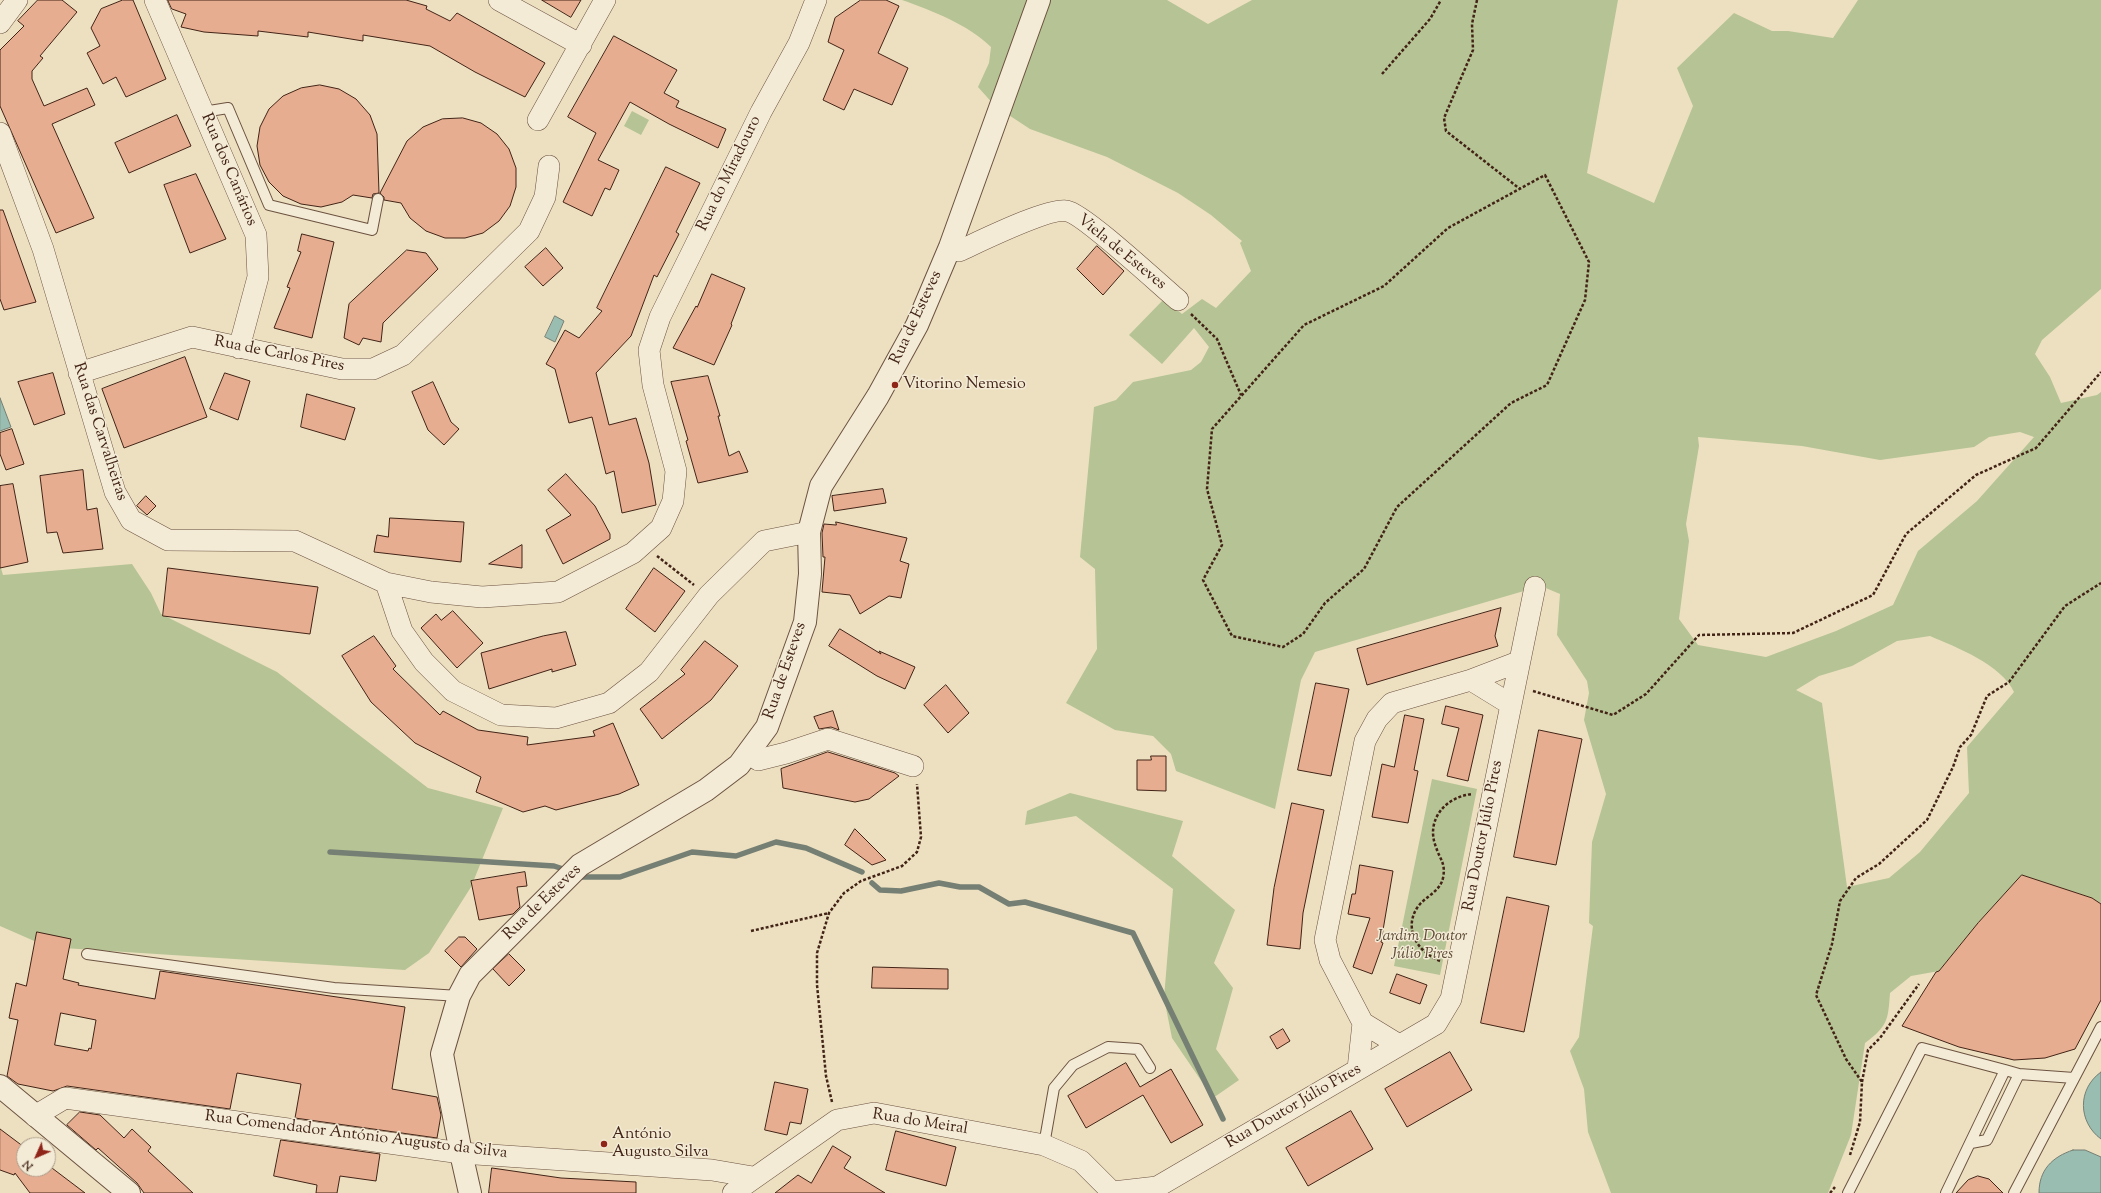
<!DOCTYPE html>
<meta charset="utf-8">
<style>
body{margin:0}
#map{position:relative;width:2101px;height:1193px;overflow:hidden;background:#ece0c0;font-family:"Sorts Mill Goudy",serif}
canvas{display:block}
.north{position:absolute;left:16px;top:1137px;width:40px;height:40px;box-sizing:border-box;background:#f3ebd6;border:1px solid #ac9b89;border-radius:50%;rotate:225deg;font-size:11px;font-weight:700;line-height:16px;text-align:center;color:#422316}
.north::after{content:'';display:block;margin:auto;width:14px;height:18px;background:#8f2418;clip-path:polygon(50% 0,100% 100%,50% 72%,0 100%)}
</style>
<div id="map">
<canvas width="2101" height="1193"></canvas>
<div class="north">N</div>
</div>
<script>
const g = document.querySelector('canvas').getContext('2d');
g.lineJoin = 'round';
function paint(path, color) { g.fillStyle = color; g.fill(path, 'evenodd'); }
function trace(path, color, width, dash) { g.strokeStyle = color; g.lineWidth = width; g.lineCap = dash ? 'butt' : 'round'; g.setLineDash(dash || []); g.stroke(path); }
function drawText(font, color, halo, rows, align = 'center') {
  g.font = font + ' "Sorts Mill Goudy",serif'; g.lineWidth = 3; g.setLineDash([]); g.textBaseline = 'middle'; g.strokeStyle = halo; g.fillStyle = color; for (const [text, x, y, turn = 0] of rows) {
    g.save(); g.translate(x, y); g.rotate((+turn || 0) * Math.PI / 180); g.textAlign = isNaN(turn) ? turn : align; if (halo) g.strokeText(text, 0, 0); g.fillText(text, 0, 0); g.restore();
  }
}
paint(new Path2D(`
 M902,0H1167L1208,24L1252,0H1618L1587,173L1654,203L1693,106L1677,68L1734,13L1772,31H1788L1833,38L1858,0H2101V289L2042,340L2035,354L2050,377L2061,403L2097,395L2101,392V904L2092,898L2022,875L1978,923L1939,971L1911,976L1890,993C1888,1020 1888,1026 1865,1043L1851,1135L1828,1193H1611L1588,1132L1584,1089L1570,1051L1579,1037L1593,926L1589,923L1592,842L1606,794L1584,720L1589,693L1587,681L1557,635L1560,594L1541,586L1315,652L1301,680L1275,809L1176,771L1171,754L1153,736L1115,730L1066,703L1097,649L1095,569L1080,557L1094,407L1116,400L1133,382L1191,370L1201,362L1209,347L1194,328L1162,364L1129,335L1164,299L1182,314L1202,299L1216,308L1251,271L1240,243L1242,241L1211,215L1178,193L1107,157L1030,129L995,106L978,87L989,63L991,47C967,24 933,11 902,0ZM2020,432L2034,437L1977,501L1918,551L1893,605L1836,631L1766,657L1698,645L1679,619L1689,541L1686,524L1699,446L1698,437L1802,446L1880,460L1974,447L1989,437ZM1930,636C1956,647 2002,665 2014,692L1967,747L1969,793L1920,852L1889,878L1847,887L1822,703L1796,690L1819,676L1852,666L1897,641Z
 M632,111L649,120L641,135L624,126Z
 M132,564L151,593L161,614L277,672L428,788L503,808L471,887L429,953L405,970L48,947L0,926V565L3,575Z
 M1432,779L1477,789L1440,975L1394,966Z
 M1070,793L1183,821L1172,856L1235,910L1214,963L1233,988L1216,1049L1239,1080L1213,1098L1172,1038L1164,998L1173,889L1076,816L1025,825L1027,811Z`), '#b6c394');
const water = new Path2D(`
 M555,316L564,321L555,342L545,337Z
 M0,398L11,427L0,431Z
 M2101,1072V1139C2078,1122 2077,1089 2101,1072Z
 M2073,1150H2085L2101,1157V1193H2039C2039,1170 2052,1157 2073,1150Z`);
paint(water, '#99bdb1');
trace(water, '#767f73', 1);
trace(new Path2D(`
 M330,852L554,866L563,869
 M578,877H620L692,852L736,856L776,842L806,848L862,872
 M872,883L880,890L901,891L939,883L960,887H979L1009,904L1025,902L1133,933L1223,1119`), '#767f73', 5.5);
const building = new Path2D(`
 M38,0H62L77,12L40,56L43,58L32,71V79L44,106L87,88L95,105L52,124L94,218L56,233L0,106V50L24,26L18,21Z
 M123,0H133L166,79L126,97L116,77L103,84L87,53L100,46L91,28L101,9Z
 M168,0H406L427,6L426,9L450,21L457,13L545,63L525,97L475,72L430,46L363,35V41L308,32V37L258,31V36L204,32L181,27L186,14L172,9Z
 M542,0H581L571,17Z
 M861,0H886L899,6L878,53L908,68L892,105L854,89L844,110L823,100L844,50L828,42L835,18Z
 M614,36L677,70L664,93L679,101L676,107L726,129L718,148L669,124L630,102L598,160L619,170L610,190L605,188L592,216L563,202L596,133L568,117Z
 M320,85L339,89L356,99L370,115L377,134L379,193L373,194L372,198L353,195L342,202L321,207L301,204L283,196L269,182L260,165L257,146L260,127L269,109L283,96L301,88Z
 M177,115L191,146L129,173L115,143Z
 M463,118L481,123L497,134L509,149L516,168V187L510,206L499,221L483,233L465,238H445L426,231L410,218L401,203L384,200V197L380,193L407,141L423,127L442,119Z
 M666,167L700,183L676,232L679,234L657,277L654,275L631,336L596,373L609,425L636,418L649,463L656,505L622,513L614,471L606,474L592,417L569,423L555,369L546,364L565,330L579,338L602,311L597,308Z
 M196,174L226,239L190,253L164,185Z
 M0,210H3L36,302L4,310L0,299Z
 M302,234L334,242L312,338L274,328L290,288L287,287L301,252L298,251Z
 M1097,246L1124,271L1103,295L1077,269Z
 M546,248L563,268L543,286L525,267Z
 M407,250L426,253L438,269L383,323L381,342L363,338L359,345L344,338L349,304Z
 M712,274L745,288L731,324L732,325L714,365L673,348L696,306L697,307Z
 M185,357L207,417L124,448L102,389Z
 M53,373L65,414L34,425L18,382Z
 M225,373L250,381L238,420L210,409Z
 M708,376L720,416H718L729,456L739,451L748,472L698,483L686,441L688,440L671,382Z
 M433,382L451,422L459,429L444,445L428,430L412,392Z
 M307,394L355,408L345,440L301,427Z
 M12,429L24,464L6,470L0,454V433Z
 M83,470L87,510L97,508L103,549L63,553L57,532L47,533L40,476Z
 M566,474L595,506L610,534V539L563,564L546,530L571,515L548,490Z
 M13,484L28,562L0,568V486Z
 M883,489L886,503L834,511L832,496Z
 M146,496L156,506L147,515L137,506Z
 M390,518L464,522L461,562L374,552L377,535L388,537Z
 M836,522L907,538L900,561L909,564L901,598L889,596L860,614L850,595L822,592L825,557H823L822,533L824,524L836,525Z
 M522,545V568L489,564Z
 M168,568L318,587L310,634L163,616Z
 M654,568L685,591L655,632L626,609Z
 M1501,608L1495,636L1498,646L1367,685L1357,649Z
 M453,611L483,643L457,668L421,628L436,614L441,620Z
 M840,629L881,654L879,651L915,667L905,689L877,676L829,646Z
 M566,632L576,665L552,672V669L489,689L481,653L543,636Z
 M374,636L396,666L393,669L440,715L443,711L478,730L528,737L527,745L595,736L593,731L613,723L639,785L619,794L556,810L545,806L523,812L476,792L481,777L415,743L371,702L342,656Z
 M705,641L738,666L711,700L662,739L640,709L685,674L681,670Z
 M1316,683L1349,689L1331,776L1298,770Z
 M946,685L969,713L948,733L924,705Z
 M1446,706L1483,715L1468,781L1447,776L1459,728L1442,724Z
 M833,711L839,730L831,727L819,729L814,717Z
 M1405,715L1424,719L1414,770L1418,771L1408,823L1372,817L1382,764L1394,767Z
 M1539,730L1582,739L1556,865L1514,857Z
 M828,752L895,773L899,776L869,799L855,802L783,788L781,769Z
 M1151,756H1166V791L1137,790V760H1151Z
 M1292,803L1324,810L1303,913L1300,949L1267,945L1274,888Z
 M855,829L886,860L872,865L845,845Z
 M1360,865L1393,871L1381,942L1383,943L1372,974L1353,967L1370,918L1348,914L1352,894H1355Z
 M525,872L527,886L517,887L520,907L513,914L479,920L471,881Z
 M2022,875L2092,898L2101,904V1000L2075,1049L2045,1058L2014,1060L1959,1047L1902,1026L1936,972L1939,971L1978,923Z
 M1507,897L1549,906L1524,1032L1481,1023Z
 M37,932L71,939L63,979L79,983L78,985L155,999L160,971L405,1007L392,1089L437,1097L441,1115L437,1138L295,1118L301,1084L237,1073L230,1109L67,1086L53,1091L18,1084L7,1076L18,1020L9,1018L16,983L26,986ZM61,1013L96,1020L91,1049L89,1048L88,1051L55,1045Z
 M459,937H465L477,949L461,967L445,951Z
 M509,954L525,970L509,986L493,969Z
 M873,967L948,969V989L872,988Z
 M1397,974L1427,985L1420,1004L1390,993Z
 M1283,1029L1290,1041L1277,1049L1270,1037Z
 M1450,1052L1472,1090L1407,1127L1385,1089Z
 M1126,1063L1140,1087L1171,1069L1203,1125L1171,1143L1143,1095L1086,1128L1068,1096Z
 M775,1082L808,1089L801,1124L790,1122L787,1135L765,1130Z
 M1351,1111L1373,1149L1308,1186L1286,1148Z
 M80,1112L100,1115L124,1138L132,1129L151,1147L148,1151L193,1193H144L137,1183L98,1148L96,1150L67,1125Z
 M0,1129L24,1147V1169H48V1165L85,1193H30L15,1173L14,1175L0,1170Z
 M896,1131L956,1147L946,1186L886,1170Z
 M281,1140L380,1154L376,1181L340,1176L337,1193H316L317,1185L274,1176Z
 M833,1146L851,1157L844,1168L885,1193H775L798,1175L811,1183Z
 M492,1168L561,1178L636,1182V1193H489Z
 M1978,1176L1989,1179L2003,1193H1956L1968,1180Z`);
paint(building, '#e7ad90');
trace(building, '#422316', 1);
const service = new Path2D(`
 M203,112L228,108L269,205L372,230L378,199
 M87,954L334,988L459,996
 M1971,1143L1987,1140L2019,1074
 M1044,1145L1054,1088L1073,1065L1108,1047L1138,1049L1150,1068
 M1848,1193L1922,1048L2005,1070
 M1946,1193L2005,1070L2019,1074L2074,1078
 M2014,1193L2101,1027`);
const minor = new Path2D(`
 M155,0L256,235L258,277L239,348
 M499,0L581,45
 M0,23L17,0
 M538,120L605,0
 M0,133L43,249L115,492L131,520L168,540L295,541L386,583L431,592L482,597L558,592L633,553L661,528L673,501L676,471L653,385L649,350L660,317L761,112L799,43L816,0
 M950,247L959,251C979,242 1049,207 1067,211C1084,214 1160,285 1178,300
 M79,373L192,337L342,369H373L403,355L529,231L545,197L549,166
 M386,583L402,631L424,662L453,691L501,715L556,718L609,703L649,672L709,595L764,541L809,532
 M1471,680L1510,704
 M749,752L758,760L786,753L828,739L913,766
 M1399,1045L1363,1023L1330,960L1325,940L1365,741L1377,719L1392,703L1471,680L1518,662
 M1358,1069L1363,1023
 M35,1116L65,1098L461,1153L712,1170L753,1177
 M1113,1192L1157,1187L1436,1024L1451,999L1535,587
 M733,1193L837,1120L874,1113L1044,1145L1081,1161L1113,1193`);
const tertiary = new Path2D(`
 M0,1086L129,1193
 M470,1193L461,1153L442,1054L459,996L470,975L580,865L706,790L739,765L767,727L805,622L810,574L809,532L821,486L878,396L917,325L950,247L1039,0`);
trace(service, '#6c5240', 12);
trace(minor, '#6c5240', 22);
trace(tertiary, '#6c5240', 24);
trace(new Path2D(`
 M1477,0L1472,24L1473,50L1444,118L1446,131L1520,189
 M1382,74L1430,19L1441,0
 M1545,175L1589,262L1585,300L1547,385L1511,403L1397,507L1364,569L1325,603L1303,634L1283,647L1232,636L1203,580L1222,545L1207,489L1212,429L1304,325L1384,286L1448,228Z
 M1191,314L1217,339L1241,395
 M657,556L694,585
 M1533,691L1613,715L1646,694L1699,635L1793,633L1873,595L1906,534L1976,475L2036,448L2101,372
 M751,931L829,913
 M1440,961C1419,953 1403,930 1417,908C1424,897 1440,892 1443,878C1446,863 1440,860 1436,847C1425,820 1446,796 1473,794
 M1862,1082L1868,1050L1880,1038L1919,984
 M832,1102L826,1076L817,985V953L829,913L844,893L861,881L902,866L917,852L921,837L917,784
 M1850,1155L1860,1122L1862,1082L1846,1059L1816,995L1832,944L1840,901L1856,878L1879,864L1927,820L1953,767L1960,747L1971,735L1987,696L2009,682L2065,606L2101,583
 M1830,1193L1835,1187`), '#422316', 2.5, [3, 2]);
trace(service, '#f3ebd6', 10);
trace(minor, '#f3ebd6', 21);
trace(tertiary, '#f3ebd6', 22);
for (const [x, y, r, color] of [
 [895,385,4,"#8f2418"],
 [604,1144,4,"#8f2418"]
]) { const dot = new Path2D(); dot.arc(x, y, r, 0, 2 * Math.PI); g.fillStyle = color; g.fill(dot); trace(dot, '#f3ebd6', 1.5); }
drawText('16px', '#422316', '#f3ebd6', [
 ["Rua dos Canários",228,170,67],
 ["Rua do Miradouro",730,174,-64],
 ["Viela de Esteves",1121,253,39],
 ["Rua de Esteves",917,318,-65],
 ["Rua de Carlos Pires",279,355,11],
 ["Rua das Carvalheiras",99,432,72],
 ["Rua de Esteves",786,671,-71],
 ["Rua Doutor Júlio Pires",1484,836,-79],
 ["Rua de Esteves",543,903,-44],
 ["Rua Doutor Júlio Pires",1294,1107,-30],
 ["Rua do Meiral",920,1123,9],
 ["Rua Comendador António Augusto da Silva",356,1136,7]
]);
drawText('16px', '#422316', '#f3ebd6', [
 ["Vitorino Nemesio",903,385],
 ["António",612,1135],
 ["Augusto Silva",612,1153]
], 'left');
drawText('italic 16px', '#5f4b36', '#f3ebd6', [
 ["Jardim Doutor",1422,937],
 ["Júlio Pires",1422,955]
]);
</script>
